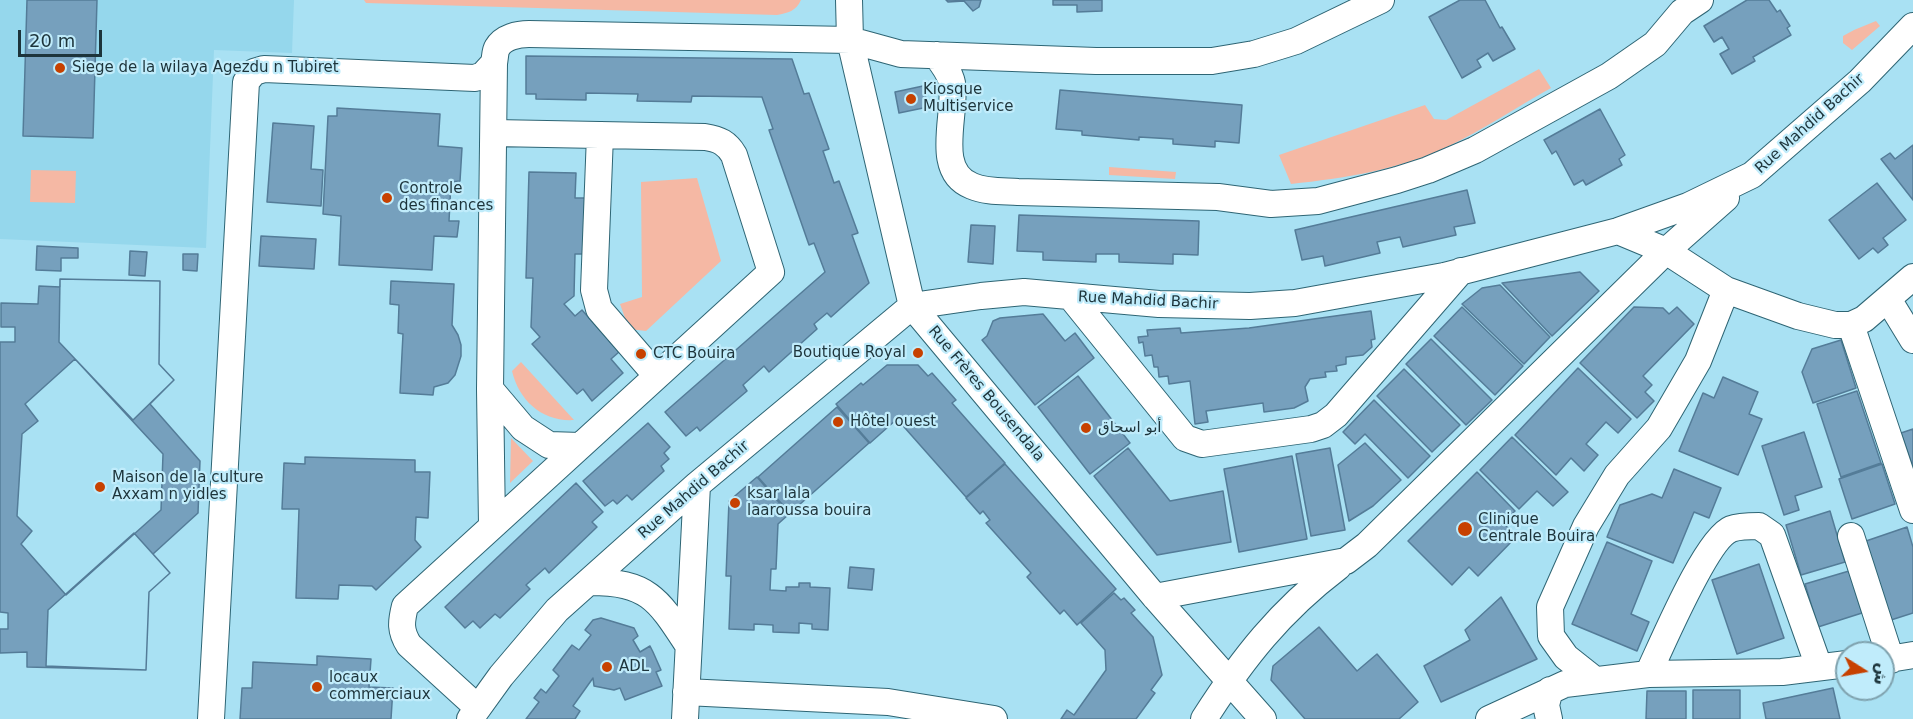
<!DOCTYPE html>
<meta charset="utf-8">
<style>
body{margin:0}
#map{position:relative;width:1913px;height:719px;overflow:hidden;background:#a9e1f3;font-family:"DejaVu Sans",Cairo,sans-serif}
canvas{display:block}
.north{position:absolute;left:1835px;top:641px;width:60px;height:60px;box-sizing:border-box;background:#c0ecfb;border:2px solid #7fa2ae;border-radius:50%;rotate:101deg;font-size:16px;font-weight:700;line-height:24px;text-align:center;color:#1d343b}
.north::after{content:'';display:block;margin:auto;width:21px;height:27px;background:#c74100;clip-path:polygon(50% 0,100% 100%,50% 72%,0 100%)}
.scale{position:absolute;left:18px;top:30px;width:84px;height:27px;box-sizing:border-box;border:3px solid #1d343b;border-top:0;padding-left:8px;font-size:18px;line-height:21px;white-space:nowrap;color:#1d343b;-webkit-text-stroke:4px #c0ecfb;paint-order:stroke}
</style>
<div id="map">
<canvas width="1913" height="719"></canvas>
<div class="north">ش</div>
<div class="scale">20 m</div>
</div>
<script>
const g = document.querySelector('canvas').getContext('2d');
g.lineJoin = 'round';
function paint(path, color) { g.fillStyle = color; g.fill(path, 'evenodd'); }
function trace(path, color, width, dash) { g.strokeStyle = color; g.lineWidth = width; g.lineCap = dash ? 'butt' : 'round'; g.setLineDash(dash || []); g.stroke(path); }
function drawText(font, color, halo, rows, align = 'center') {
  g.font = font + ' "DejaVu Sans",Cairo,sans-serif'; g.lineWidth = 4.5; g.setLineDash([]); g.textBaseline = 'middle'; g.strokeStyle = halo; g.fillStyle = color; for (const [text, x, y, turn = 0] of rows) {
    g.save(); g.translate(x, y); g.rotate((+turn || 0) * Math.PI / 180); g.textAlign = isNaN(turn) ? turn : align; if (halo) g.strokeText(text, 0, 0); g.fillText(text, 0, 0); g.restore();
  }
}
paint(new Path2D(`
 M0,0H294L292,53L214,50L206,248L0,239Z`), '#95d7ec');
paint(new Path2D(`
 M364,0H801C796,11 788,13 777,15L366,3Z
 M1876,21L1880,26L1852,50L1843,43V36L1854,30Z
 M1539,69L1551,88C1517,107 1483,130 1447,147C1398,170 1345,178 1291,184L1279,155L1425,105L1434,119L1446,120Z
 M1109,167L1176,172L1175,179L1109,175Z
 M31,170L76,171L75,203L30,202Z
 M697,178L721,261L646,331L629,329L620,304L642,297L641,182Z
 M521,362L574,420C543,422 519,401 512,371Z
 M511,438L533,461L510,483Z`), '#f5b8a4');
const building = new Path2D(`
 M27,0H97L93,138L23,136Z
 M946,0H981L979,7L973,11L964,1L948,2Z
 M1053,0H1102V11L1077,12V5H1053Z
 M1460,0H1485L1500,28L1502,27L1515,49L1493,61L1488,53L1477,60L1481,67L1462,78L1429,17Z
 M1747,0H1769L1777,12L1780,10L1790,26L1787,28L1791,35L1753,57L1755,61L1732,74L1720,54L1729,49L1722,37L1714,42L1704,26Z
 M526,56L792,59L804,94L809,93L829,149L823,151L834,183L839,181L858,233L852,235L869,283L831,317L827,313L814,324L817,329L769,372L764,366L743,385L747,391L700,431L697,427L686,436L665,412L825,272L814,243L809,245L769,130L773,129L762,97L692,96L691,102L637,101L638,94L586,93V100L536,99V94H526Z
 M923,86L928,107L899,113L895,92Z
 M1060,90L1242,105L1239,143L1215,141V147L1173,144V139L1139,137V140L1082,135V131L1056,129Z
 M337,108L440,114L438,146L462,148L460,181L451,182L449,221H459L457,237L434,236L432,270L339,265L341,216L323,214L328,116H337Z
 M1600,109L1625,155L1619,159L1622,165L1586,185L1583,180L1574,185L1556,151L1552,154L1544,140Z
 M273,123L314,126L311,169L323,170L321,206L267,202Z
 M1913,145V200L1881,159L1890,153L1895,159Z
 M529,172L576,173L575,198H585L584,254H575L574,296L564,304L575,316L582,310L619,352L611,359L623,373L592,401L583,389L577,394L532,344L540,337L531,327L533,278H526Z
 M1877,183L1906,220L1883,238L1888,245L1878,253L1873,248L1859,259L1829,220Z
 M1467,190L1475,223L1454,227L1456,235L1403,247L1400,237L1377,242L1380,253L1325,266L1323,256L1302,260L1295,230Z
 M1019,215L1199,221L1198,255L1173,254V264L1119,262V254H1096V262L1043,260V252L1017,251Z
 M971,225L995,226L993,264L968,262Z
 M261,236L316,239L314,269L259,266Z
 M37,246L78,248V258H61V271L36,270Z
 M130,251L147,252L145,276L129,275Z
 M183,254H198L197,271L183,270Z
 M1580,272L1599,291L1552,336L1502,283Z
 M60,279L160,281L159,364L174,380L150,404L200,461L198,513L153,554L170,573L149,592L146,670L27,667V652L0,653V629H8V613L0,612V342H15V327H1V303L38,304L39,286L60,287Z
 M60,279L160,281L159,364L174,380L133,420L59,342Z
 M391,281L454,284L452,325L458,335L461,345V356L455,375L448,383L434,387L433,395L400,393L403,334L398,333L399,305L390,304Z
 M1500,285L1550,337L1524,364L1462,304L1482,288Z
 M1462,307L1523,366L1495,395L1434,336Z
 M1634,307L1663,308L1669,314L1677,307L1694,324L1643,376L1652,385L1645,392L1654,401L1637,418L1580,363Z
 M1371,311L1375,339L1371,340L1372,347L1363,355L1346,357V364L1336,366L1337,371L1325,372L1326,377L1310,379L1305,387L1308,401L1294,408L1264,412L1263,403L1206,411L1208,422L1195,424L1190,381L1169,384L1168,376L1159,377L1158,367H1154L1152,355L1145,356L1143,342L1139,343L1138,337L1148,336L1147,330L1180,328L1181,333L1249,328Z
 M1043,314L1065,341L1075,333L1094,358L1035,405L982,340L987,336L993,321L1000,318Z
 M1431,339L1492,400L1466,425L1406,364Z
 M1841,340L1856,388L1813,403L1802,372L1812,349Z
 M75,359L163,454L161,510L66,595L21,544L32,531L17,516L22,434L38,421L25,404Z
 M887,365H918L928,376L932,373L956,400L952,403L1005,463L966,497L897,419L870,443L836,404L861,383L863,385Z
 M1578,368L1631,419L1618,433L1606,422L1586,444L1598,455L1584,471L1571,458L1556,475L1515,435Z
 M1404,369L1460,425L1432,452L1377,396Z
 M1078,376L1130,443L1090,474L1038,407Z
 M1723,377L1758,392L1749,414L1762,419L1738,475L1679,451L1703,393L1714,398Z
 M1857,391L1881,463L1841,477L1817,404Z
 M1374,400L1430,456L1408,478L1365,434L1355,444L1343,432Z
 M837,407L869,443L790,513L758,477Z
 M648,423L670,447L664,453L669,459L661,466L664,471L632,500L627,495L617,504L613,500L605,506L583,481Z
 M1913,429V467L1901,433Z
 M1804,432L1822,487L1795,496L1799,510L1784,515L1762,446Z
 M1512,437L1568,492L1553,506L1537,491L1519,509L1480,470Z
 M1365,443L1401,480L1373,506L1349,521L1338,465Z
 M1128,448L1170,501L1223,491L1231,542L1157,555L1094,476Z
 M1330,448L1345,530L1311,536L1296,454Z
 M1292,456L1307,539L1239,552L1224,469Z
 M305,457L415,460V472H430L428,518L416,517L415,540L421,547L376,590L372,586L339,585L338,599L296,598L299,509H282L284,463L305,464Z
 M1005,464L1116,589L1077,625L1064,610L1060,614L1027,577L1031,573L986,523L990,520L983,511L980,514L966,498Z
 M1882,464L1895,504L1852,519L1839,479Z
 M1674,469L1721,488L1709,518L1694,512L1673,563L1607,537L1620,505L1652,494L1662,498Z
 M1477,472L1515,511L1503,523L1517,536L1478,576L1469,567L1452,585L1408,541Z
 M757,477L789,514L778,524L776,569H771L770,590L786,591V587H799V583H810V587L830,588L828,630L812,629V624L799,623V633L773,632V625L754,624V630L729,629L731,576H726L729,501Z
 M576,483L603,512L592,522L597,527L549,573L545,568L526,585L530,589L500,618L495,614L480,628L473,621L465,628L445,607Z
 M1830,511L1845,562L1801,575L1786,525Z
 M1907,527L1913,547V613L1891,620L1866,541Z
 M134,533L170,573L149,592L146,670L46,666L48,610Z
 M1607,542L1652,561L1631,614L1649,622L1637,651L1572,624Z
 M1759,564L1784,638L1737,654L1712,580Z
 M850,567L874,569L872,590L848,588Z
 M1849,571L1862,613L1818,627L1805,584Z
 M1114,593L1121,600L1124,598L1135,610L1131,613L1153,637L1162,675L1151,690L1155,693L1136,719H1061L1067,710L1074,715L1106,670L1105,650L1081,623Z
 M1501,597L1537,659L1441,702L1424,666L1470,640L1465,630Z
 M601,618L634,628L638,636L633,640L640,652L650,646L653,652L661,670L656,672L662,686L625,700L620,688L614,690L594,686L593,678L573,706L580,711L575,719H526L539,702L534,698L541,689L546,693L559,676L553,670L572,645L579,650L591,635L585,630L593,620Z
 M1319,627L1357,671L1377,654L1418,702L1399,719H1305L1271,680L1273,666Z
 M317,656L371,659L369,687L393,688L391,719H240L242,688H252L253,662L317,665Z
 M1833,688L1840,719H1766L1763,703Z
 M1693,690H1740V719H1693Z
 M1647,691H1686V719H1646Z`);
paint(building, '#76a0bd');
trace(building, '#547c98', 1.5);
const minor = new Path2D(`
 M849,0L850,40L912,306L1155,597L1263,719
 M936,55C943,64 950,73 952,83C957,114 933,171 972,186C986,192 1003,191 1018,192L1218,197L1271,204L1318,201L1397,180L1428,170L1475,150L1609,76L1655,44L1682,12L1700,0
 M600,135L594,290L599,309L657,376
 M1618,231L1666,251L1726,290L1798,316L1835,325H1851L1864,319L1913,277
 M1071,297L1185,438L1202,444L1311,429L1323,425L1336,415L1461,271
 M1888,299L1913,340
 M1851,325L1913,510
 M490,389L523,428L549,445L580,446
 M492,525L490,389L494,63C495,59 495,51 497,48C503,37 518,34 529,34L850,40L901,54L1096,61H1212L1254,54L1296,41L1381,0
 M1851,536L1891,660
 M590,582C648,582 658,599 688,645
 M1155,597L1346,561L1367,545L1666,251L1726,198
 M1883,660L1913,655
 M1648,674C1662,645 1706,539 1731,529C1739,526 1751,526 1759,526L1772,535L1819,667
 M1595,680L1566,657L1551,636L1550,607L1586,526L1617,475L1659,428L1698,361L1726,290
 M686,692L888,702L994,719
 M478,708L409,645C400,631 401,622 405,606L771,272L734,155C727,143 719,139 705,137L494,133
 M211,719L246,82L254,72L264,69L475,78L483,75L494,63
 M470,719L501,676L557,610L697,485L912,306L981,296L1024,292L1159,304L1250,306L1295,303L1444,276L1618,231L1688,206L1752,175L1860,81L1913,26
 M685,719L697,485
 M1204,719C1243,658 1280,611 1338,567
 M1489,719L1565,684L1648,674L1782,672L1847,664
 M1549,719L1546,705L1550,690`);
trace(minor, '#2e6574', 28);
trace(minor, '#fff', 26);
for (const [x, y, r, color] of [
 [60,68,6,"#c74100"],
 [911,99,6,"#c74100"],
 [387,198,6,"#c74100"],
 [918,353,6,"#c74100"],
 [641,354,6,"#c74100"],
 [838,422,6,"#c74100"],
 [1086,428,6,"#c74100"],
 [100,487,6,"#c74100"],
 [735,503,6,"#c74100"],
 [1465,529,8,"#c74100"],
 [607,667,6,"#c74100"],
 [317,687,6,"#c74100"]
]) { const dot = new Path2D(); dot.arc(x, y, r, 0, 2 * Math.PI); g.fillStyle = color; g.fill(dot); trace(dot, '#c0ecfb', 2); }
drawText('15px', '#1d343b', '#c0ecfb', [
 ["Siege de la wilaya Agezdu n Tubiret",72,68],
 ["Kiosque",923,90],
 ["Multiservice",923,107],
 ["Controle",399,189],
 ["des finances",399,206],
 ["Boutique Royal",906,353,"right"],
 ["CTC Bouira",653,354],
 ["Hôtel ouest",850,422],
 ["أبو اسحاق",1098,428],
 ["Maison de la culture",112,478],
 ["Axxam n yidles",112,495],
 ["ksar lala",747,494],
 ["laaroussa bouira",747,511],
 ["Clinique",1478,520],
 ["Centrale Bouira",1478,537],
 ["ADL",619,667],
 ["locaux",329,678],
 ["commerciaux",329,695]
], 'left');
drawText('15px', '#1d343b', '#c0ecfb', [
 ["Rue Mahdid Bachir",1810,124,-42],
 ["Rue Mahdid Bachir",1148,301,3],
 ["Rue Frères Bousendala",986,394,50],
 ["Rue Mahdid Bachir",694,490,-41]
]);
</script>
